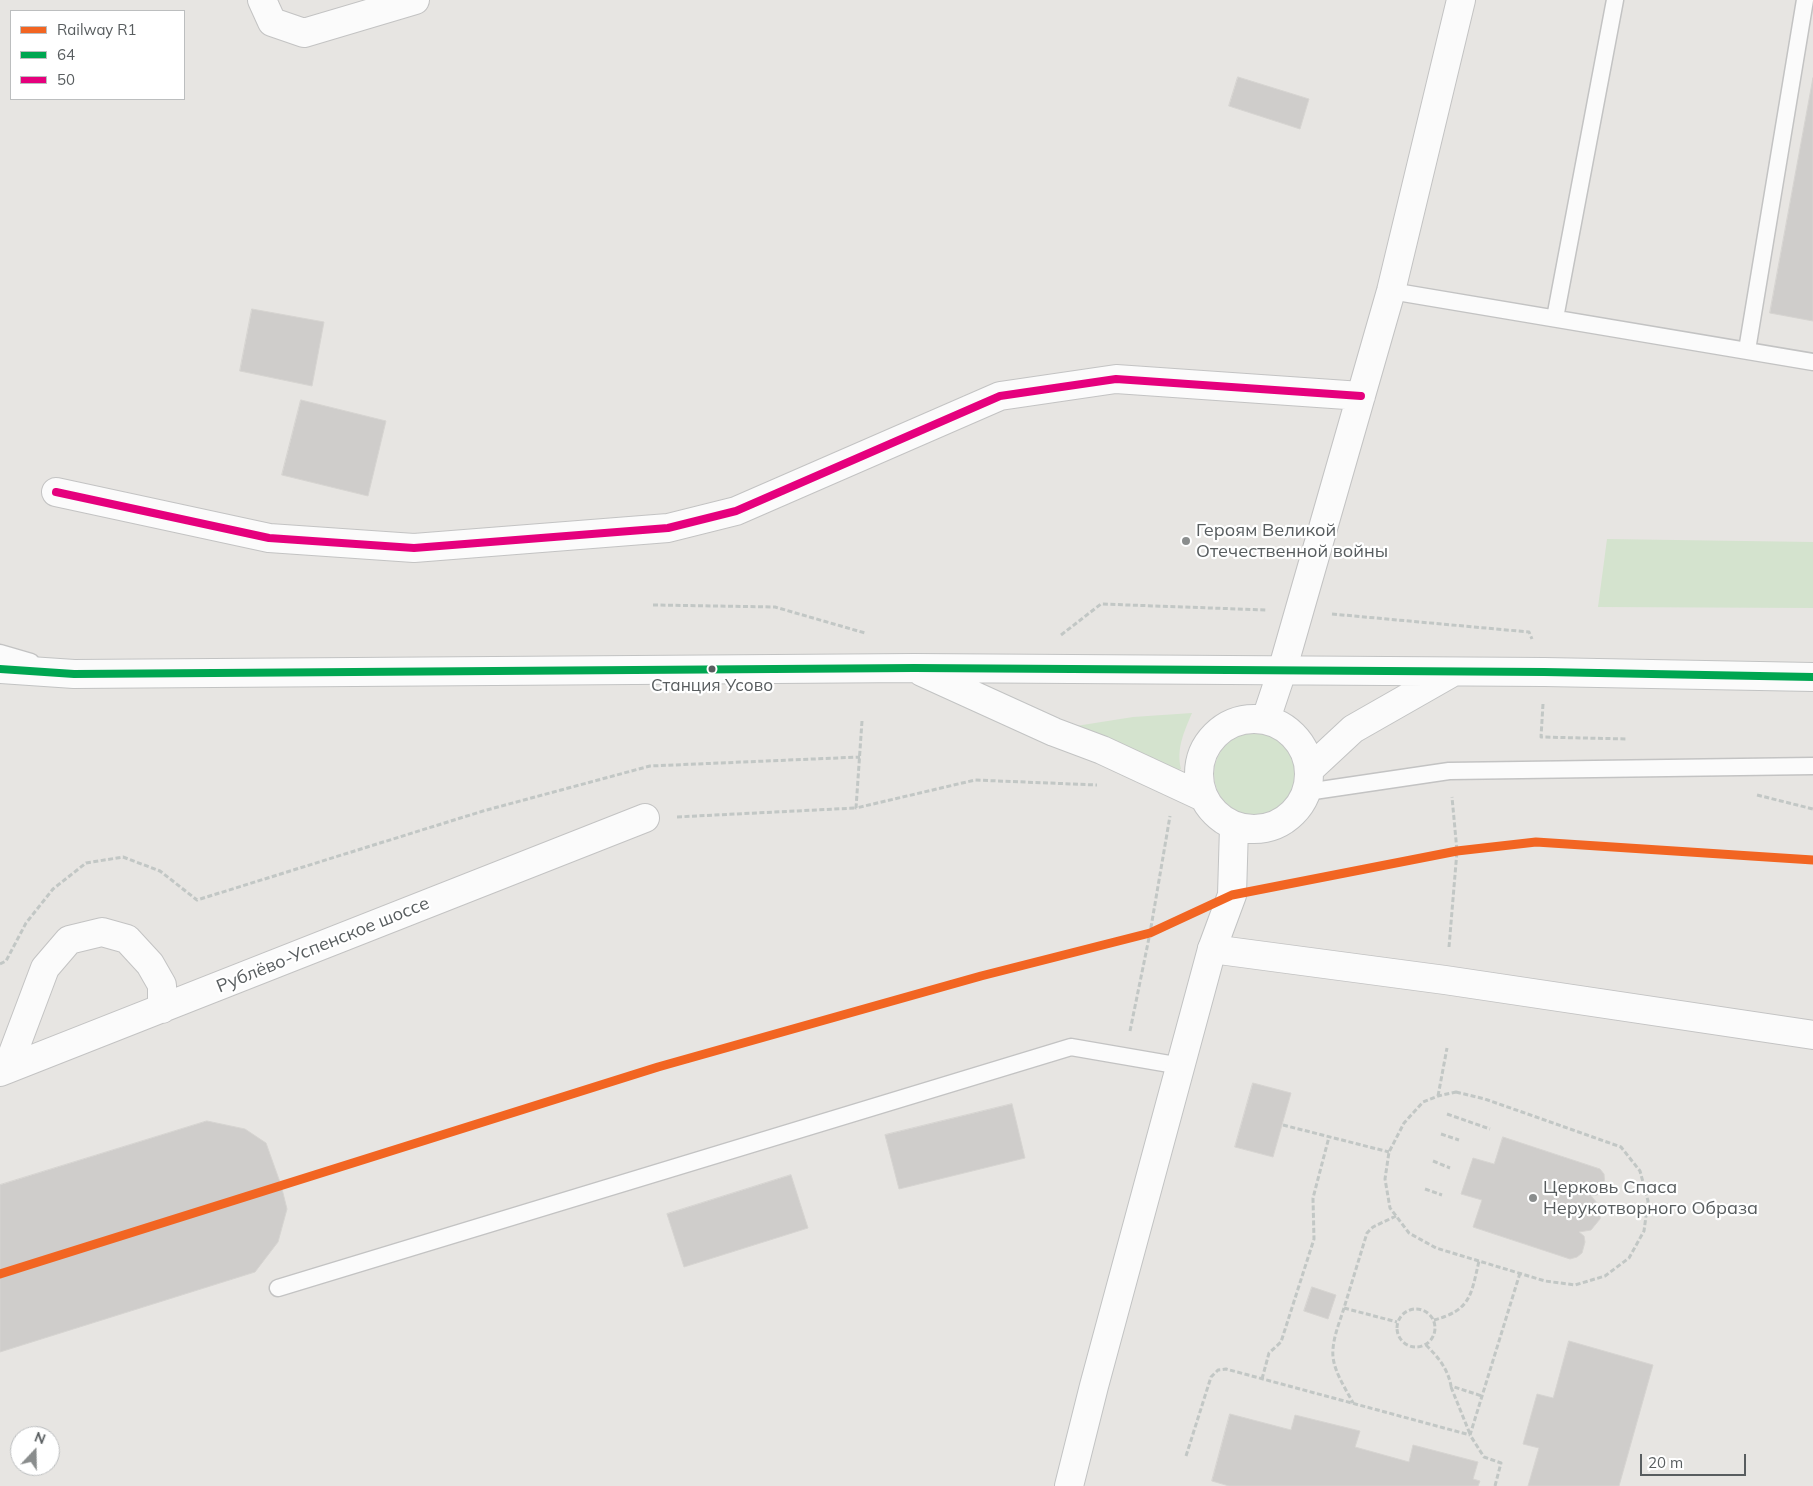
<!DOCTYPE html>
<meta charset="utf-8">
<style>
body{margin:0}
#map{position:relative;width:1813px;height:1486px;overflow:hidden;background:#e7e5e2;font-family:Mulish,sans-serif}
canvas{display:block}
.legend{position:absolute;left:10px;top:10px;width:175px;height:90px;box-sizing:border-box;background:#fff;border:1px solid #bcbebf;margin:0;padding:6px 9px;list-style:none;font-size:15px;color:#585d5f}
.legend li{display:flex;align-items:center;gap:10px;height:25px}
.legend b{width:25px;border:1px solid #bcbebf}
.north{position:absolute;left:10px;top:1426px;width:50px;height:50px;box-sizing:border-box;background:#fff;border:1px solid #bcbebf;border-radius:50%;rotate:21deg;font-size:14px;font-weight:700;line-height:20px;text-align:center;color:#585d5f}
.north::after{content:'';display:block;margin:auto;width:18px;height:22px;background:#8a8d8d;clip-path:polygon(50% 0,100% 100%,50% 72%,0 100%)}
.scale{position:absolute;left:1640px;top:1454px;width:106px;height:22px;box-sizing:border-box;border:2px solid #585d5f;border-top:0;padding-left:6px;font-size:15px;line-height:18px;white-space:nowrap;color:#585d5f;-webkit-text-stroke:4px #fff;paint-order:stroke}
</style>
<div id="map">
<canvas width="1813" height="1486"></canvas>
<ul class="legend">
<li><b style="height:6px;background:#f26522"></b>Railway R1</li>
<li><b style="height:6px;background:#00a651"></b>64</li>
<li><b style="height:6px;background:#e5007d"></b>50</li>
</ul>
<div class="north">N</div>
<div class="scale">20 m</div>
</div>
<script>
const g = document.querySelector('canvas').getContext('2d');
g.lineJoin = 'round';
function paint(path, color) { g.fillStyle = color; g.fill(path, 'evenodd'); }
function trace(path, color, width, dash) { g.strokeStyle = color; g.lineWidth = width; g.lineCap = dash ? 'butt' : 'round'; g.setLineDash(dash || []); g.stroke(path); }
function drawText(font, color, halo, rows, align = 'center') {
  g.font = font + ' Mulish,sans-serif'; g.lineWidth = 4.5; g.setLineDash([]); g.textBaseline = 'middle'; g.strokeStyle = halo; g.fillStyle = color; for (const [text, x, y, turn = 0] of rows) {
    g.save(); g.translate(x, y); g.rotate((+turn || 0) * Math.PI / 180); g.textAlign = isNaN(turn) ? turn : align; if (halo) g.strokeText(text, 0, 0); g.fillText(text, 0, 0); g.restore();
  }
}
paint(new Path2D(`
 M1607,539L1813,542V608L1598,607Z
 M1192,713C1184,732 1176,749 1181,769L1176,771L1076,726L1133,717Z
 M1214 774a41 41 0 1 1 82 0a41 41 0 1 1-82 0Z`), '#d4e3ce');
const building = new Path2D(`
 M1238,77L1309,99L1300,129L1229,106Z
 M1813,78V321L1770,313Z
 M252,309L324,322L312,386L240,371Z
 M301,400L386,421L368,496L282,475Z
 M1253,1083L1291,1093L1273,1157L1235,1147Z
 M1012,1104L1025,1158L899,1189L885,1135Z
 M207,1121L245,1129L266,1143L281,1185L287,1209L278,1242L255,1272L0,1352V1185Z
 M1503,1137L1600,1169L1604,1174L1605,1186L1602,1191L1597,1195L1591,1196L1599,1205L1601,1212L1600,1219L1591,1230L1579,1232L1584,1236L1585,1242L1582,1253L1577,1257L1570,1259L1473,1227L1482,1200L1461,1194L1473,1158L1494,1164Z
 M791,1175L808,1228L684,1267L667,1214Z
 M1312,1287L1336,1295L1328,1319L1304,1311Z
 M1569,1341L1653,1365L1619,1486H1528L1539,1448L1523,1444L1537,1394L1553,1398Z
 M1230,1414L1291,1430L1295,1415L1360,1431L1355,1447L1409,1462L1413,1445L1478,1462L1473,1479L1480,1481L1478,1486H1229L1212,1481Z`);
paint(building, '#cfcdcb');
trace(building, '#d6d4d1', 1);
const lane = new Path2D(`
 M1391,291L1813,362
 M1555,318L1615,0
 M1747,350L1805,0
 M0,653L31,662
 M1307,792L1449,771L1813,766
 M278,1288L1071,1047L1181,1066`);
const street = new Path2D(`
 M262,0L272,22L304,33L415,0
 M56,492L269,538L414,548L668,528L736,511L1000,396L1116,379L1361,396
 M1282,671L1391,291L1461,0
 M1212,949L1445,980L1813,1035
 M7,1069L45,968L69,940L102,932L127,939L150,964L162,985V1009
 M0,1072L645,818`);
const secondary = new Path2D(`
 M0,669L74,674L914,668L1544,672L1813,677
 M922,672L1054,732L1102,750L1203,797
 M1199 774a55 55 0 1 1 110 0a55 55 0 1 1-110 0Z
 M1266,719L1282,671
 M1310,769L1353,729L1453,672
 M1069,1486L1094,1386L1212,949L1232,895L1234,827`);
trace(lane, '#c3c3c3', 19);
trace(street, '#c3c3c3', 30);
trace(secondary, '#c2c3c3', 30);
trace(new Path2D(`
 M653,605L775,607L865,633
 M1332,614L1529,632L1532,639
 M1061,635L1101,604L1266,610
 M1543,704L1541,737L1627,739
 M862,721L856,808L975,780L1097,785
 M1757,795L1813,809
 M677,817L856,808
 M1449,947L1457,851L1452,797
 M0,964L6,961L26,923L53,889L86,863L123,857L160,871L197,900L483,811L650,766L860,757
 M1130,1031L1150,933L1170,816
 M1456,1092L1485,1099L1621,1147L1640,1171L1648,1201L1644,1231L1629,1258L1605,1276L1575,1285L1545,1281L1436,1248L1409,1233L1390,1208L1385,1179L1389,1152L1404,1123L1423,1102L1438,1096Z
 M1438,1096L1447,1048
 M1447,1114L1490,1129
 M1283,1125L1389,1152
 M1441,1134L1459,1140
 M1433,1161L1450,1168
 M1425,1189L1442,1195
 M1396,1216L1373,1227L1367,1233L1344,1308L1397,1322
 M1344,1308C1340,1321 1334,1335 1333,1349C1331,1368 1345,1387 1353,1403
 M1397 1328a19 19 0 1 1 38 0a19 19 0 1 1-38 0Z
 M1434,1320C1471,1310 1471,1295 1479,1261
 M1426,1345C1438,1357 1448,1369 1451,1386L1482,1396
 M1262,1379L1269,1353L1281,1342L1314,1239L1313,1198L1329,1137
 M1451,1387L1470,1434
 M1186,1456L1211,1377L1218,1370L1226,1369L1470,1435
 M1495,1486L1501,1463L1484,1457L1470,1435L1520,1273`), '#c2c7c5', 3, [5, 2.5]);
trace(lane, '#fbfbfb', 16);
trace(street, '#fbfbfb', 28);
trace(secondary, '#fbfbfb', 28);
trace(new Path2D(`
 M0,669L74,674L914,668L1544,672L1813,677`), '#00a651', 8);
trace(new Path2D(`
 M56,492L269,538L414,548L668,528L736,511L1000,396L1116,379L1361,396`), '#e5007d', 8);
trace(new Path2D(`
 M0,1274L658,1067L981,976L1150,933L1232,895L1457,851L1536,842L1813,860`), '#f26522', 9);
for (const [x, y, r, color] of [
 [1186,541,5,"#8a8d8d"],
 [712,669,4.5,"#585d5f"],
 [1533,1198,5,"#8a8d8d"]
]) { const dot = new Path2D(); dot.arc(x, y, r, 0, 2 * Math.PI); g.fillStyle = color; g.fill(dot); trace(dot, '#fff', 2); }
drawText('17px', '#585d5f', '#fff', [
 ["Станция Усово",712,686]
]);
drawText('18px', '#585d5f', '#fff', [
 ["Героям Великой",1196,531],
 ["Отечественной войны",1196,552],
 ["Церковь Спаса",1543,1188],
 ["Нерукотворного Образа",1543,1209]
], 'left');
drawText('18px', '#585d5f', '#fff', [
 ["Рублёво-Успенское шоссе",323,945,-22]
]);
</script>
